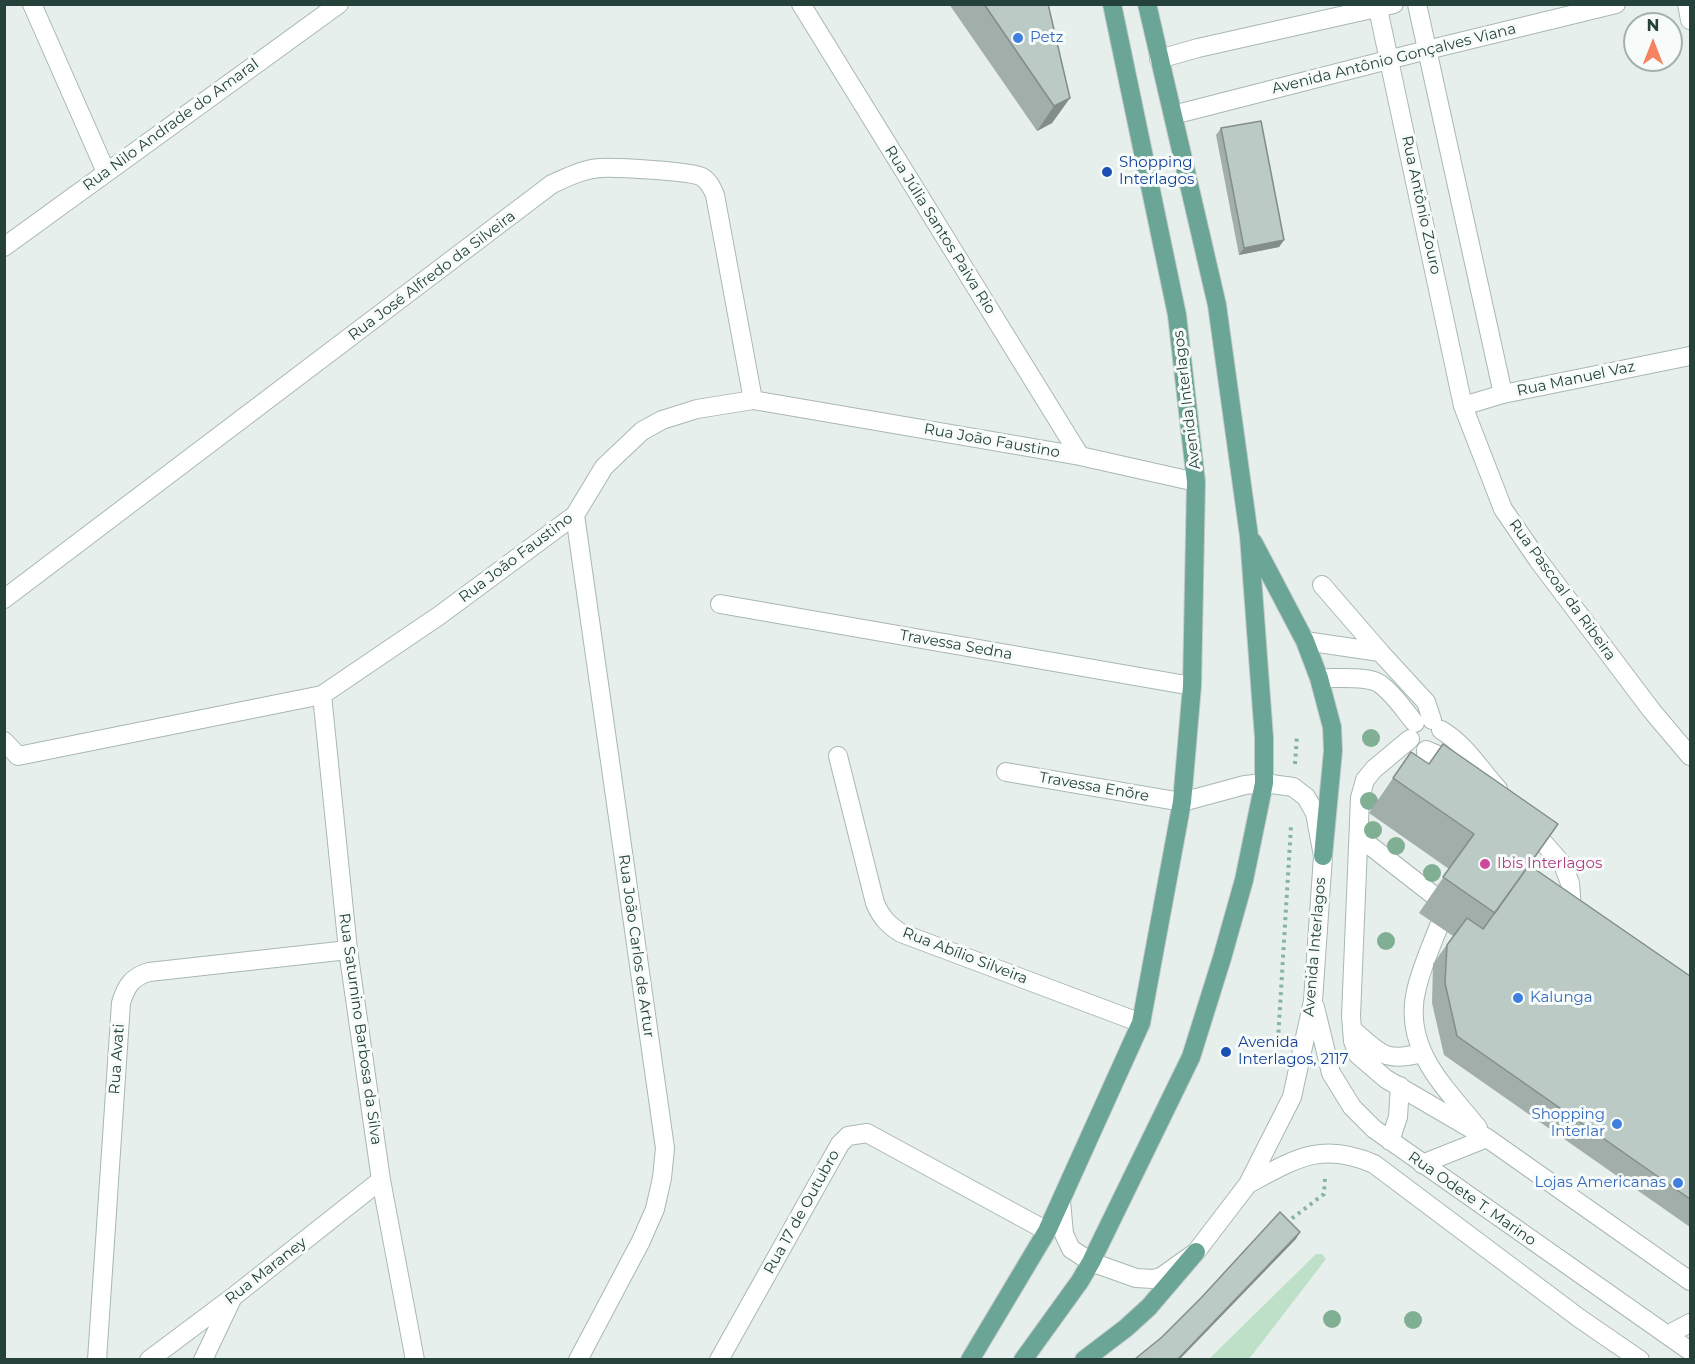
<!DOCTYPE html>
<meta charset="utf-8">
<style>
body{margin:0}
#map{position:relative;width:1695px;height:1364px;overflow:hidden;background:#e6efeb;font-family:Montserrat,sans-serif}
canvas{display:block}
.frame{position:absolute;inset:0;border:6px solid #24423a;pointer-events:none}
.north{position:absolute;left:1623px;top:12px;width:60px;height:60px;box-sizing:border-box;background:#f7fbf9;border:2px solid #a3b1ad;border-radius:50%;rotate:0deg;font-size:16px;font-weight:700;line-height:24px;text-align:center;color:#24423a}
.north::after{content:'';display:block;margin:auto;width:21px;height:27px;background:#f4845f;clip-path:polygon(50% 0,100% 100%,50% 72%,0 100%)}
</style>
<div id="map">
<canvas width="1695" height="1364"></canvas>
<div class="frame"></div>
<div class="north">N</div>
</div>
<script>
const g = document.querySelector('canvas').getContext('2d');
g.lineJoin = 'round';
function paint(path, color) { g.fillStyle = color; g.fill(path, 'evenodd'); }
function trace(path, color, width, dash) { g.strokeStyle = color; g.lineWidth = width; g.lineCap = dash ? 'butt' : 'round'; g.setLineDash(dash || []); g.stroke(path); }
function drawText(font, color, halo, rows, align = 'center') {
  g.font = font + ' Montserrat,sans-serif'; g.lineWidth = 6; g.setLineDash([]); g.textBaseline = 'middle'; g.strokeStyle = halo; g.fillStyle = color; for (const [text, x, y, turn = 0] of rows) {
    g.save(); g.translate(x, y); g.rotate((+turn || 0) * Math.PI / 180); g.textAlign = isNaN(turn) ? turn : align; if (halo) g.strokeText(text, 0, 0); g.fillText(text, 0, 0); g.restore();
  }
}
paint(new Path2D(`
 M1316,1254H1322L1326,1259L1249,1359H1209Z`), '#bfe0c8');
const minor = new Path2D(`
 M32,4L106,172
 M801,4L1080,456
 M1377,4L1463,406L1503,509L1538,560L1652,711L1690,756
 M1417,4L1503,394
 M1687,4L1690,20
 M1159,59L1198,48L1394,4
 M1173,115L1427,50L1616,4
 M4,247L339,4
 M1463,406L1503,394L1690,356
 M575,515L665,1148L662,1178L655,1209L641,1241L578,1360
 M1322,585L1380,652
 M4,599L552,184C568,177 583,169 600,168C615,167 692,171 702,177C709,181 712,188 715,195L753,400
 M720,604L1192,686
 M1305,641L1380,652L1426,702L1432,720
 M1319,678C1334,679 1368,675 1380,684C1394,694 1404,710 1415,723
 M322,695L348,950L381,1180L415,1360
 M1441,730C1465,744 1479,768 1498,789
 M1410,739L1374,769L1365,780L1360,798L1351,1016L1353,1041L1358,1055L1386,1079L1487,1138L1690,1281
 M4,741L18,756L322,695L440,615L575,515L604,467L642,431L662,420L697,409L753,400L1080,456L1196,482
 M838,756L875,903C881,917 888,925 901,933L1141,1023
 M1006,772L1182,802L1245,785L1264,783L1293,787L1306,797L1315,813L1323,856L1313,1001L1292,1097L1248,1184L1196,1252L1161,1277L1153,1279L1136,1278L1091,1262L1071,1249L1064,1234L1061,1201
 M1438,781C1429,770 1426,764 1426,750L1457,763
 M1529,826L1563,865L1570,883L1573,920
 M1359,837L1432,894
 M1439,926C1431,946 1422,967 1417,987C1401,1047 1444,1086 1478,1128
 M1315,1007L1331,1073L1352,1107L1374,1129L1690,1351
 M1352,1029C1380,1053 1383,1063 1422,1053
 M1390,1141L1398,1117L1400,1086
 M1422,1164L1487,1138
 M1248,1184C1295,1159 1321,1141 1374,1164L1579,1318L1640,1360
 M1667,1335L1690,1323
 M97,1360L121,1003C126,986 132,977 149,972L348,950
 M149,1360L233,1297L381,1180
 M203,1360L232,1299
 M719,1360L840,1144L848,1136L867,1133L1047,1231`);
const major = new Path2D(`
 M1253,542L1305,641L1319,678L1332,727L1333,751L1323,856
 M970,1360L1047,1231L1141,1023L1182,802L1192,686L1196,482L1177,315L1112,4
 M1023,1360L1080,1281L1091,1262L1191,1057L1222,958L1244,880L1264,783V738L1249,536L1217,305L1147,4
 M1084,1360L1126,1328L1149,1307L1196,1252`);
trace(minor, '#a8b8b2', 20);
trace(major, '#c2cac8', 20);
trace(new Path2D(`
 M1295,764L1297,736
 M1278,1040L1291,826
 M1286,1223L1324,1194L1325,1178`), '#86b3a5', 4, [3, 4.5]);
trace(minor, '#fff', 18);
trace(major, '#6aa596', 18);
g.fillStyle = '#80af93';
for (const [x, y] of [
 [1371,738],
 [1369,801],
 [1373,830],
 [1396,846],
 [1432,873],
 [1386,941],
 [1332,1319],
 [1413,1320]
]) { g.beginPath(); g.arc(x, y, 9, 0, 2 * Math.PI); g.fill(); }
paint(new Path2D(`
 M949,4H1048L1070,98L1052,123L1037,131Z
 M1221,128L1284,240L1279,247L1239,255L1216,135Z
 M1411,752L1529,865L1690,976V1227L1444,1055L1432,1003L1433,964L1453,936L1419,913L1449,869L1369,813Z`), '#a1aea9');
paint(new Path2D(`
 M1070,98L1052,123L1037,131L1054,106Z
 M1284,240L1279,247L1239,255L1244,248Z
 M1300,1232L1296,1239L1180,1359H1178Z`), '#838d89');
const building = new Path2D(`
 M984,4H1048L1070,98L1054,106Z
 M1261,121L1284,240L1244,248L1221,128Z
 M1443,744L1558,824L1495,913L1443,877L1474,834L1393,778L1411,752L1429,764Z
 M1529,865L1690,976V1199L1457,1036L1445,983L1447,945L1467,918L1483,929Z
 M1280,1212L1300,1232L1178,1359H1135L1162,1337L1201,1298Z`);
paint(building, '#bbcac4');
trace(building, '#838d89', 1.5);
for (const [x, y, r, color] of [
 [1018,38,6,"#3f7fe0"],
 [1107,172,6,"#1a4fb4"],
 [1485,864,6,"#d1479c"],
 [1518,998,6,"#3f7fe0"],
 [1226,1052,6,"#1a4fb4"],
 [1617,1124,6,"#3f7fe0"],
 [1678,1183,6,"#3f7fe0"]
]) { const dot = new Path2D(); dot.arc(x, y, r, 0, 2 * Math.PI); g.fillStyle = color; g.fill(dot); trace(dot, '#f7fbf9', 2); }
drawText('15px', '#366cbe', '#f7fbf9', [
 ["Petz",1030,38],
 ["Kalunga",1530,998],
 ["Shopping",1605,1115,"right"],
 ["Interlar",1605,1132,"right"],
 ["Lojas Americanas",1666,1183,"right"]
], 'left');
drawText('15px', '#24423a', '#f7fbf9', [
 ["Avenida Antônio Gonçalves Viana",1394,59,-14],
 ["Rua Nilo Andrade do Amaral",171,125,-36],
 ["Rua Antônio Zouro",1421,205,78],
 ["Rua Júlia Santos Paiva Rio",940,230,58],
 ["Rua José Alfredo da Silveira",432,276,-37],
 ["Rua Manuel Vaz",1576,379,-12],
 ["Avenida Interlagos",1187,400,-97],
 ["Rua João Faustino",992,441,10],
 ["Rua João Faustino",516,558,-37],
 ["Rua Pascoal da Ribeira",1562,590,54],
 ["Travessa Sedna",956,645,10],
 ["Travessa Enõre",1094,787,10],
 ["Rua João Carlos de Artur",636,946,82],
 ["Avenida Interlagos",1315,947,-85],
 ["Rua Abílio Silveira",965,956,21],
 ["Rua Saturnino Barbosa da Silva",360,1029,82],
 ["Rua Avati",117,1059,-86],
 ["Rua Odete T. Marino",1472,1199,35],
 ["Rua 17 de Outubro",802,1212,-61],
 ["Rua Maraney",266,1271,-38]
]);
drawText('15px', '#164399', '#f7fbf9', [
 ["Shopping",1119,163],
 ["Interlagos",1119,180],
 ["Avenida",1238,1043],
 ["Interlagos, 2117",1238,1060]
], 'left');
drawText('15px', '#b23c85', '#f7fbf9', [
 ["Ibis Interlagos",1497,864]
], 'left');
</script>
